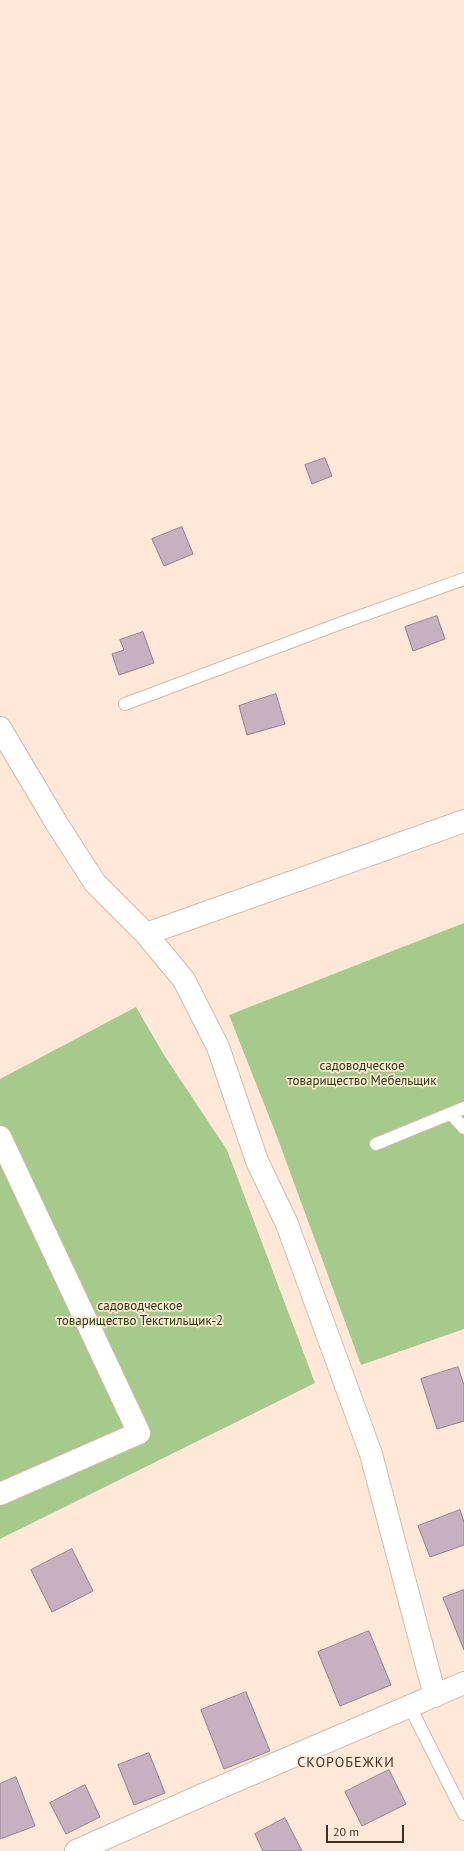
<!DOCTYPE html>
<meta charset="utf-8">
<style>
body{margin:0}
#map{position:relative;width:464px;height:1851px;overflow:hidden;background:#ffe8d7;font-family:"PT Sans",sans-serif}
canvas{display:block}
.scale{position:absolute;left:326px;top:1825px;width:78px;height:18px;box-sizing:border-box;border:2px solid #39312a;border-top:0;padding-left:5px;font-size:12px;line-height:14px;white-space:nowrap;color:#39312a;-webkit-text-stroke:3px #ffe8d7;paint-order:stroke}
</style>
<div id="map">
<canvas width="464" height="1851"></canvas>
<div class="scale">20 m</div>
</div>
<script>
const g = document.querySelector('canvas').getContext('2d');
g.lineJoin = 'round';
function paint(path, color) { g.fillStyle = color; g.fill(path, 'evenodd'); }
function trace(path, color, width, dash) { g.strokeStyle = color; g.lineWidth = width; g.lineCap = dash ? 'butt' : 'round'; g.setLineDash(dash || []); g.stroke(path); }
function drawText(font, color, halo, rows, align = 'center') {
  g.font = font + ' "PT Sans",sans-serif'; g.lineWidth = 3.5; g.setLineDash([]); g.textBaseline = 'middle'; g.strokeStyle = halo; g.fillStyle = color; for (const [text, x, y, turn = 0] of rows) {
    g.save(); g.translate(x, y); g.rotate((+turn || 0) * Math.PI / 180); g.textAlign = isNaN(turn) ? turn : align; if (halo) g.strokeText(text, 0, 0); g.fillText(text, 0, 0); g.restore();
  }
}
paint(new Path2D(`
 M464,923V1329L361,1365L276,1134L229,1015Z
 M136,1007L164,1055L227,1150L315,1383L0,1539V1079Z`), '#a6c98c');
const building = new Path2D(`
 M325,458L332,476L312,484L305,465Z
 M182,527L193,554L164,566L152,539Z
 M437,616L445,639L413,651L405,627Z
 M143,632L154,663L119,675L112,654L124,650L120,640Z
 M276,694L285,724L247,735L239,706Z
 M458,1367L464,1385V1421L437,1429L421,1379Z
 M460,1510L464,1522V1545L430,1557L418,1526Z
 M72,1549L93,1591L52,1612L31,1570Z
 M464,1590V1650L443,1598Z
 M369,1631L391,1685L340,1706L318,1652Z
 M246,1692L270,1751L224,1769L201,1710Z
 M149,1753L165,1793L134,1805L118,1765Z
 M389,1770L406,1804L362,1826L345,1792Z
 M16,1777L35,1826L0,1839V1784Z
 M85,1785L100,1817L66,1834L50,1803Z
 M285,1818L302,1851H263L255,1834Z`);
paint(building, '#c7b0bf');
trace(building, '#967f8e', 1);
const lane = new Path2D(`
 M125,704L344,622L464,579
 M451,1114L464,1128
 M376,1144L464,1108
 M410,1707L464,1814`);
const street = new Path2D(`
 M0,728L57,824L95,883L146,934L184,980L218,1047L257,1161L287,1224L371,1454L435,1696
 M146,934L464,821
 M0,1137L139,1433L0,1494
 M76,1851L207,1793L464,1683`);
trace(lane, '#d1bbaa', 14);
trace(street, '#d1bbaa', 24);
trace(lane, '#fff', 12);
trace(street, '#fff', 22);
drawText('13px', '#233e04', '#ffe8d7', [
 ["садоводческое",362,1066],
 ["товарищество Мебельщик",362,1081],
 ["садоводческое",140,1306],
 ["товарищество Текстильщик-2",140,1321]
]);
g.letterSpacing = '1px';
drawText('14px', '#423123', '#ffe8d7', [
 ["СКОРОБЕЖКИ",346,1763]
]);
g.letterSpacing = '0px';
</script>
